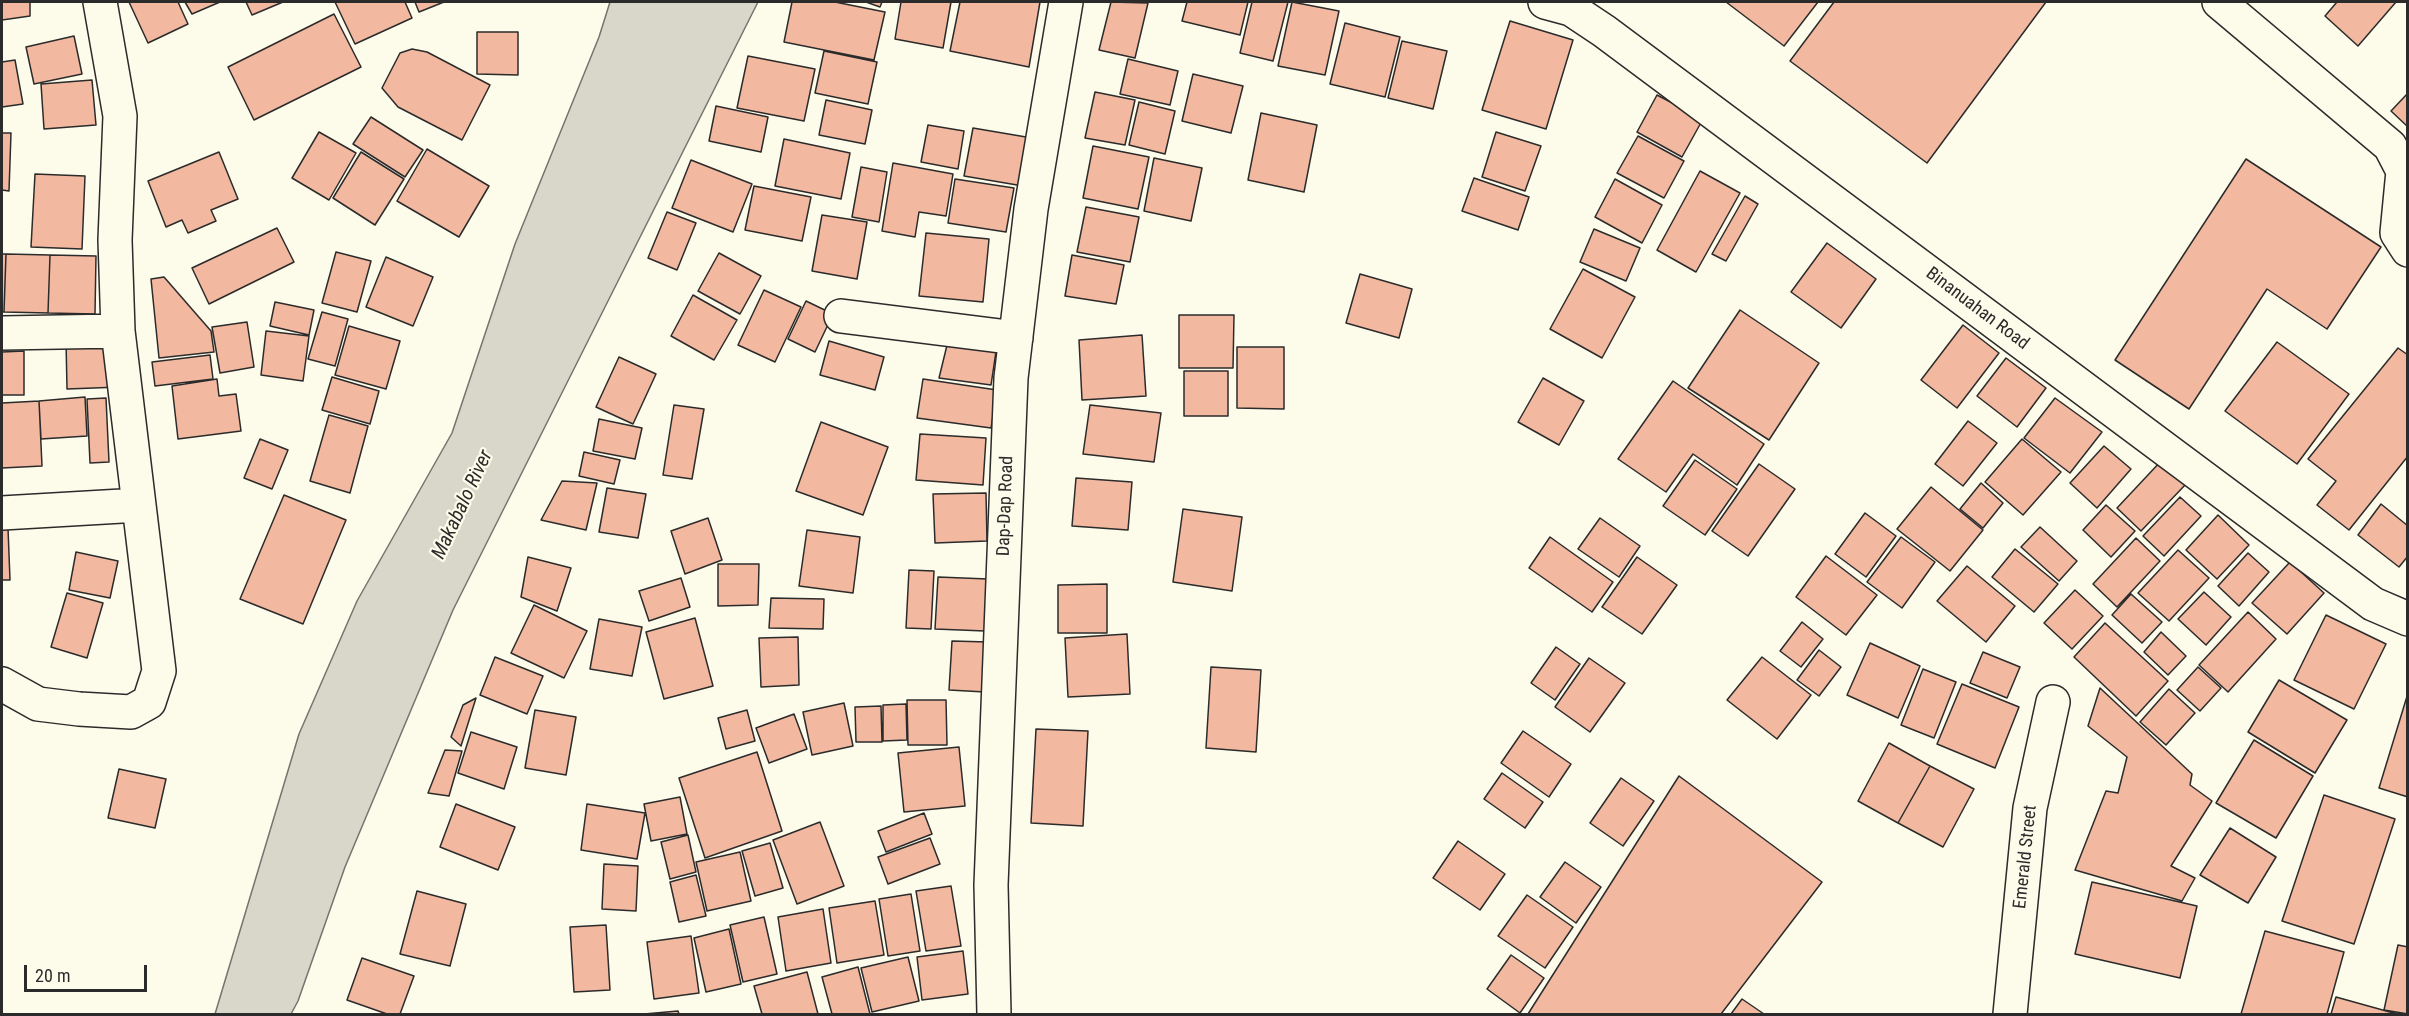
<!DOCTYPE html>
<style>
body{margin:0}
#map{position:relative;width:2409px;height:1016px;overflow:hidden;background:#fdfbea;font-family:"Roboto Condensed",sans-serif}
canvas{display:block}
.frame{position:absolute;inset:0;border:3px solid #2b2b2b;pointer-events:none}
.scale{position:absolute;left:24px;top:965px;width:123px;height:27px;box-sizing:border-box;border:3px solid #2b2b2b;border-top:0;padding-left:8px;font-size:18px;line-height:21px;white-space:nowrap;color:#2b2b2b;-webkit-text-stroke:4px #fdfbea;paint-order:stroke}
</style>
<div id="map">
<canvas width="2409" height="1016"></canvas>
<div class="frame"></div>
<div class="scale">20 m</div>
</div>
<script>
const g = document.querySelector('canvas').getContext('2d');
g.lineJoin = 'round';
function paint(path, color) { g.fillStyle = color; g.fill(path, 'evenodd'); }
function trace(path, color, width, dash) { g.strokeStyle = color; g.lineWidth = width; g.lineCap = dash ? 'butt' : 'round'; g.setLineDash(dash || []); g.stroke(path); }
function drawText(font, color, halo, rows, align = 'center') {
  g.font = font + ' "Roboto Condensed",sans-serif'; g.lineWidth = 4.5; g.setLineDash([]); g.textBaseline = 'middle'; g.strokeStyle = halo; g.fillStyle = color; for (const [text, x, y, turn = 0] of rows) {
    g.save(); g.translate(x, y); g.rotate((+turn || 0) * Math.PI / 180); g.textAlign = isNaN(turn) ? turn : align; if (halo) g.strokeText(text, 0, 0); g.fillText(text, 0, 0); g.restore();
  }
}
const water = new Path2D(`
 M610,2H758L453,610L345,867L298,1001L291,1014H215L299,734L357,601L452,433L515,244L599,37Z`);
paint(water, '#d8d7c9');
trace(water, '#74746e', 1.5);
const building = new Path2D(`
 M2,2H30V16L2,20Z
 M129,2H178L188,24L148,43Z
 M185,2H220L192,14Z
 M246,2H283L252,15Z
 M335,2H405L412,18L355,44Z
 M415,2H444L419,12Z
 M792,2H835L885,12L874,60L784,42Z
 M866,2H882L880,7Z
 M901,2H951L943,48L895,39Z
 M960,2H1040L1029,67L950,51Z
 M1111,2L1148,3L1135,58L1099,50Z
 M1187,2H1248L1240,35L1182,21Z
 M1252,2H1288L1273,61L1240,53Z
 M1292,2L1339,11L1325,75L1278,66Z
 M1726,2H1818L1784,46Z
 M1834,2H2046L1927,163L1790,61Z
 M2337,2H2396L2358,46L2325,16Z
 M334,14L361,67L254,120L228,67Z
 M1510,21L1573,40L1546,129L1482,110Z
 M1345,23L1400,37L1385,97L1330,84Z
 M477,32H518V75L477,74Z
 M74,36L82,74L34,84L26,47Z
 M1402,41L1447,51L1433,109L1388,98Z
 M412,49L427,52L490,85L462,140L398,107L382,88L400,53Z
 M824,51L877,62L868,104L815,93Z
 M748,56L815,69L804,121L737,108Z
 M1128,59L1178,71L1170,105L1120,94Z
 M15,60L23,104L2,107V62Z
 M1193,74L1243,86L1231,133L1182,121Z
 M92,80L96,125L44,129L41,84Z
 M1095,92L1135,100L1125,145L1085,138Z
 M2408,93V127L2391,111Z
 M1657,95L1703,119L1682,157L1637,132Z
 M826,100L872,110L865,144L819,135Z
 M1139,102L1175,111L1165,154L1129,145Z
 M716,106L768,117L761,152L709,141Z
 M1261,113L1317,125L1304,192L1248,180Z
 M371,117L423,150L405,177L353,144Z
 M928,125L964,131L958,169L921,162Z
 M973,128L1032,138L1023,186L964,176Z
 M319,132L356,153L329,200L292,178Z
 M1496,132L1541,146L1525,191L1482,177Z
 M2,133H11L9,191L2,190Z
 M1638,136L1684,161L1664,198L1617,173Z
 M784,139L850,153L841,199L775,186Z
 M1093,146L1149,157L1138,209L1083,198Z
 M427,149L489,186L459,237L397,201Z
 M219,152L238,199L211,210L216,221L188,233L182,220L166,227L148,181Z
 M361,152L404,179L375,225L333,198Z
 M1154,158L1202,168L1191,221L1144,211Z
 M2246,159L2381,247L2327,329L2267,289L2189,409L2115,360Z
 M691,160L752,184L733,232L672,208Z
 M893,163L953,174L946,216L919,212L915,237L882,231Z
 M861,167L887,172L879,222L852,217Z
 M1700,171L1740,193L1696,272L1657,250Z
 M35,174L85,176L82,249L31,247Z
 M1474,178L1529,197L1518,230L1462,211Z
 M955,179L1014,188L1006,232L948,223Z
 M1615,179L1662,205L1642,243L1595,217Z
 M754,186L811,197L802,241L745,230Z
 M1745,196L1758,204L1726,261L1712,254Z
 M1086,207L1139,217L1130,262L1077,252Z
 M667,212L696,223L677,270L648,258Z
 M822,215L867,222L857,279L812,271Z
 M277,228L294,262L209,304L192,268Z
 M1594,229L1640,248L1626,281L1580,262Z
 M926,233L989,239L983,302L919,296Z
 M1827,243L1876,279L1841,328L1791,292Z
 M336,252L371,261L357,312L322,303Z
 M719,253L761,276L740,314L698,291Z
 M2,254H6L4,312H2Z
 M6,254L50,255L48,313L4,312Z
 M50,255L96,256L95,314L48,313Z
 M1072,255L1124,265L1116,304L1065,296Z
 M386,257L433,277L413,326L366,307Z
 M1583,269L1635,297L1602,358L1550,329Z
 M1360,274L1412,289L1399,338L1346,323Z
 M164,277L211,331L214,352L159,358L151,279Z
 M764,290L801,307L775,362L738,345Z
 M693,295L737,320L714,360L671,336Z
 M806,301L833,314L815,352L788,339Z
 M275,302L314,310L309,335L270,326Z
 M1740,310L1819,363L1769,440L1688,388Z
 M322,312L348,319L335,366L308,359Z
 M1179,315H1234L1233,368H1179Z
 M247,322L254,367L220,373L212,327Z
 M1963,325L1999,353L1957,408L1921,380Z
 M349,326L400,341L386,389L335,375Z
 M266,331L309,336L303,381L261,375Z
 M1142,335L1146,396L1082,400L1079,340Z
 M949,337L998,338L991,385L939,378Z
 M119,338L120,387L67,389L66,341Z
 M829,341L884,357L875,390L820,375Z
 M2277,342L2349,394L2297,464L2225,411Z
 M1237,347H1284V409L1237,408Z
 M2398,348L2408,355V456L2349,530L2317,505L2336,481L2308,459Z
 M24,351V395H2V352Z
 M210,355L213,379L155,386L152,362Z
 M619,357L656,374L633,424L596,407Z
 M2006,358L2046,388L2017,427L1977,396Z
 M1184,371H1228V416H1184Z
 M332,377L379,391L370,424L322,410Z
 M1543,378L1584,401L1559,445L1518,422Z
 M217,379L219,396L236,394L241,431L178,439L172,386Z
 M923,379L997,390L991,428L917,418Z
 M1673,381L1764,444L1737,485L1693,454L1666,492L1618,459Z
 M85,397L87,436L41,439L39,401Z
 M106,398L109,462L90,463L87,399Z
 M2055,398L2102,432L2070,473L2024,438Z
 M39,401L42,466L2,468V403Z
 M674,405L704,409L692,479L663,475Z
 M1090,405L1161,413L1154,462L1083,454Z
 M329,415L368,426L350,493L310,481Z
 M599,419L642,428L635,459L593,451Z
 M1968,421L1997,443L1963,486L1935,464Z
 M821,422L888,447L863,515L796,491Z
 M920,434L986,438L983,485L916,480Z
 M260,439L288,450L272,489L244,478Z
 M2022,439L2061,472L2023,515L1985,482Z
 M2104,446L2131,469L2097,508L2070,483Z
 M584,452L620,460L614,484L579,476Z
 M1695,460L1737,489L1705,535L1663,506Z
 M2162,460L2187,483L2141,531L2117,508Z
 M1759,464L1795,489L1748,556L1712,531Z
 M1076,478L1132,482L1128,530L1072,526Z
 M562,481L597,483L586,530L541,520Z
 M1981,483L2003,503L1983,528L1960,509Z
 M1931,487L1983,530L1950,571L1897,529Z
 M607,488L646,494L638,538L599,532Z
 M986,493L987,541L935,543L933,494Z
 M284,495L346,520L303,624L240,599Z
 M2180,497L2201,516L2164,556L2143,536Z
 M2381,504L2408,526V556L2399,567L2358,535Z
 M2106,505L2135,531L2111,557L2083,530Z
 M1183,509L1242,517L1232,591L1173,582Z
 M1865,513L1896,536L1866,577L1835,554Z
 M2218,515L2249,545L2217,579L2186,550Z
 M708,518L722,560L685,574L671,531Z
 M1600,518L1640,546L1619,577L1578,549Z
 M2040,527L2077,561L2059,581L2021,547Z
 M8,528L10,580H2V529Z
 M807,530L860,537L853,593L799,586Z
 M1550,537L1613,582L1592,612L1529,568Z
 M1901,537L1935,562L1902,608L1867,582Z
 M2136,538L2160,561L2117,607L2093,584Z
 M2015,549L2058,584L2034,612L1992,577Z
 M2178,550L2209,578L2169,621L2138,593Z
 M76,552L118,561L110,598L69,590Z
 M2248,553L2269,572L2239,606L2218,586Z
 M1826,556L1877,595L1846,635L1796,597Z
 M528,557L571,568L557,611L521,597Z
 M1637,557L1677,585L1642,634L1602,607Z
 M2290,562L2324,593L2287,634L2252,603Z
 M718,564H759L758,605L718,606Z
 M1967,566L2015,606L1986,642L1937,601Z
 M909,570L934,571L931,629L906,628Z
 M938,577L988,579L985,631L935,629Z
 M681,578L690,607L649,621L639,591Z
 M1107,584V633H1058V585Z
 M2075,590L2103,616L2072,649L2044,623Z
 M2204,592L2231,617L2206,645L2178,619Z
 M67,593L103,603L87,658L51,647Z
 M2131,594L2162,622L2142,643L2112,615Z
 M771,598L824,599L823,629L769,628Z
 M534,605L587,631L564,678L511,653Z
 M2248,612L2276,639L2228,692L2199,665Z
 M2326,615L2386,644L2354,709L2294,680Z
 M695,618L713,686L664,699L646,632Z
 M599,619L642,627L632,676L590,669Z
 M1802,622L1823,639L1801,667L1780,651Z
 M2105,623L2168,681L2136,716L2074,657Z
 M2161,632L2186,656L2168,675L2144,652Z
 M1127,634L1130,694L1068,697L1065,638Z
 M798,637L799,685L761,687L759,638Z
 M952,641L988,642L985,692L949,690Z
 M1870,643L1920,666L1898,718L1847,695Z
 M1556,647L1580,664L1555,700L1531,683Z
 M1819,650L1841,667L1819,696L1797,680Z
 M1983,652L2020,667L2007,698L1970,683Z
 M495,657L543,676L527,714L480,695Z
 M1762,657L1811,695L1777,739L1727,700Z
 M1589,658L1625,683L1590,732L1555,707Z
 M1211,667L1261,670L1256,752L1206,748Z
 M2198,667L2221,688L2200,711L2177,690Z
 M1923,669L1956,682L1934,738L1901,725Z
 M2279,680L2347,720L2315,773L2248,732Z
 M1962,684L2019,707L1995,768L1937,744Z
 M2100,688L2192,774L2190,785L2212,801L2171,866L2195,878L2182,901L2075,870L2106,791L2118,793L2127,757L2088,726Z
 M2169,689L2195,713L2166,745L2140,722Z
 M2408,693V797L2379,788Z
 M476,698L461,746L451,737L463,705Z
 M907,700H946L947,745H908Z
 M844,703L853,746L812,755L803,712Z
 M906,704L907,740L883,741V705Z
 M881,706L882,742H856L855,707Z
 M535,710L576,717L566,775L525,768Z
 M747,710L755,741L726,749L718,718Z
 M794,714L807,749L769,763L756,728Z
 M1036,729L1088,731L1083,826L1031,823Z
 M1523,731L1571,764L1549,797L1501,763Z
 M471,732L517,747L504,789L458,773Z
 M2254,740L2313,776L2276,838L2216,803Z
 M1889,743L1930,766L1898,823L1858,801Z
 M959,747L965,806L904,812L898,753Z
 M445,750L462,751L449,796L428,793Z
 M757,752L782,831L705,858L679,778Z
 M1930,766L1974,789L1943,847L1898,823Z
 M119,769L166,779L155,828L108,818Z
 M1502,773L1543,802L1525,828L1484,799Z
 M1679,776L1822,882L1721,1014H1528Z
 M1621,778L1654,801L1623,846L1590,823Z
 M2324,795L2395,819L2354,944L2282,921Z
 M680,797L687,834L651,841L644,804Z
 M456,804L515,827L498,870L440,847Z
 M587,804L645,813L637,859L581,850Z
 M924,813L932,834L886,852L878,831Z
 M820,822L844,886L797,904L773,840Z
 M2230,828L2276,857L2248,903L2200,875Z
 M688,835L696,872L670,879L661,842Z
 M930,838L940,864L888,884L878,857Z
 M1458,841L1505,874L1480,910L1433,878Z
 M770,843L783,888L755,896L742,851Z
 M740,852L751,901L707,911L696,862Z
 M1565,862L1601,887L1576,923L1540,897Z
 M604,864L638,866L636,911L602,909Z
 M696,875L706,916L679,922L670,882Z
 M2092,882L2197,906L2180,978L2075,954Z
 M951,886L961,946L926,951L916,891Z
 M417,891L466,904L450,966L400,954Z
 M911,894L920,951L888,956L879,899Z
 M1527,895L1573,927L1545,968L1498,936Z
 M875,901L884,955L837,963L829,908Z
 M823,909L831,963L786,971L778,917Z
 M764,917L777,974L743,982L730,925Z
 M606,925L610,990L574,992L570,927Z
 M729,929L741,984L706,992L694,938Z
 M2265,931L2344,952L2327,1014H2241Z
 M691,936L699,993L654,999L647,942Z
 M2398,945L2408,947V1014L2384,1010Z
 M963,951L968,994L922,1000L917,957Z
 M1511,955L1544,978L1520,1013L1487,989Z
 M908,957L919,1001L872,1012L861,968Z
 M362,958L414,976L400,1014H387L347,1000Z
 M858,967L870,1014H832L822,977Z
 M807,972L818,1014H762L754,986Z
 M2336,997L2397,1014H2331Z
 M1742,999L1764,1014H1731Z
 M678,1011L679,1014H644Z`);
paint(building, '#f2b8a0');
trace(building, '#2b2b2b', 1.5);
const street = new Path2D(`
 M2219,2L2390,146L2403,171L2397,233L2408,250
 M841,316L1016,338
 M2,333L118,331L115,240L120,116L100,2
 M2,513L139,505
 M2,684L38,704L79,709L131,712L149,702L159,671L118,331
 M994,1014L991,885L1011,378L1031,209L1066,2
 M2010,1014L2030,808L2053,702`);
const secondary = new Path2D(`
 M1545,2L1571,9L1604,31L2373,604L2408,619`);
trace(street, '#2b2b2b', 36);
trace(secondary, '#2b2b2b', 36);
trace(street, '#fdfbea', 33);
trace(secondary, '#fdfbea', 33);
drawText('18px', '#2b2b2b', '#fdfbea', [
 ["Binanuahan Road",1977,309,37],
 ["Dap-Dap Road",1006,506,-88],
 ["Emerald Street",2026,857,-84]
]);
drawText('italic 20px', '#2b2b2b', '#fdfbea', [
 ["Makabalo River",463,505,-65]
]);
</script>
